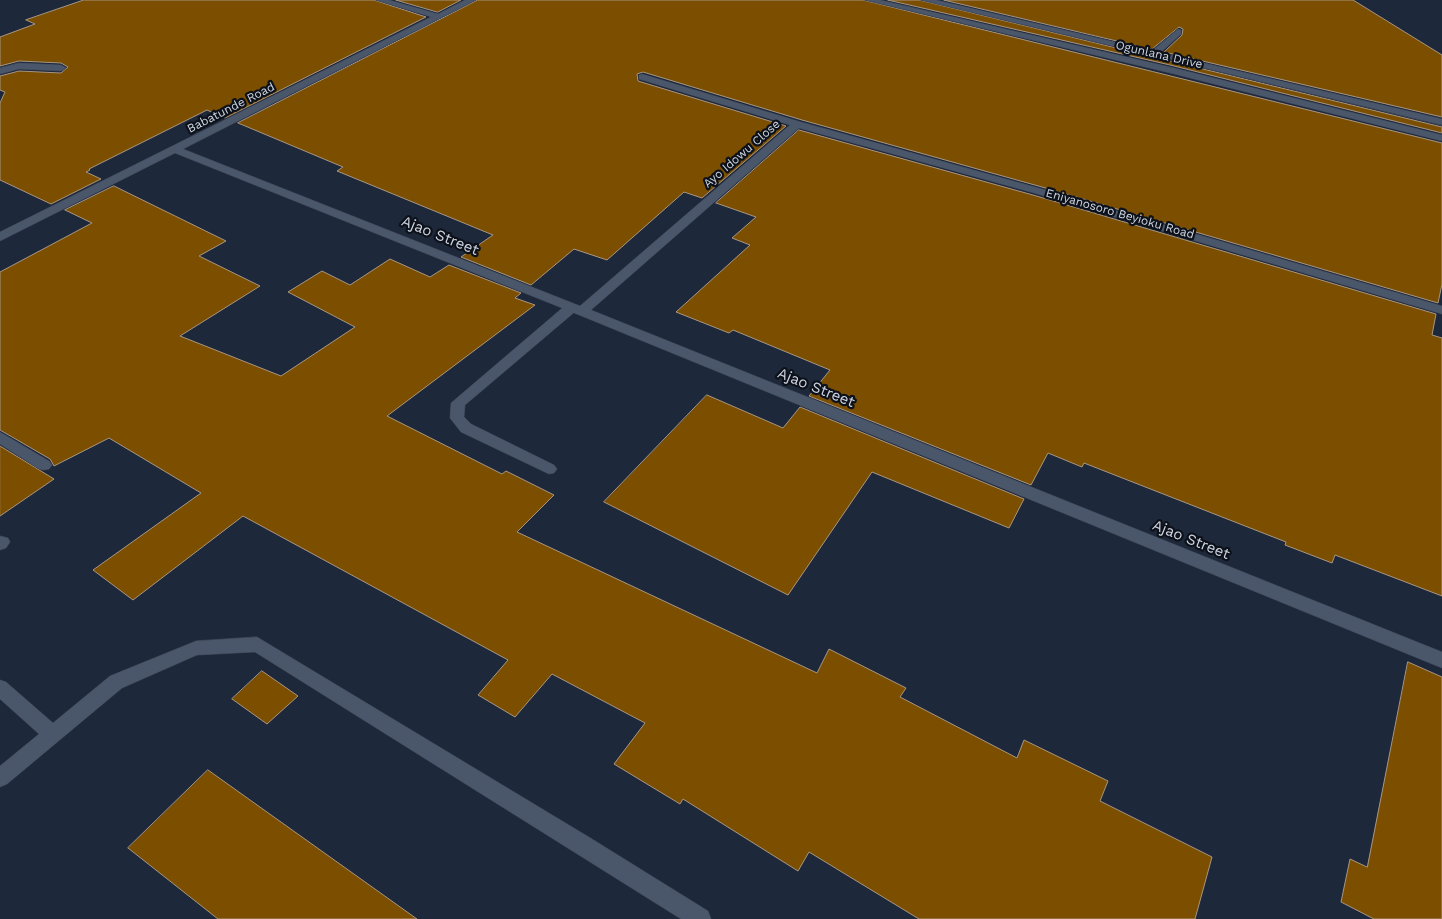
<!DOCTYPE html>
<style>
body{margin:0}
canvas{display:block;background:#1e283b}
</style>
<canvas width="1442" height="919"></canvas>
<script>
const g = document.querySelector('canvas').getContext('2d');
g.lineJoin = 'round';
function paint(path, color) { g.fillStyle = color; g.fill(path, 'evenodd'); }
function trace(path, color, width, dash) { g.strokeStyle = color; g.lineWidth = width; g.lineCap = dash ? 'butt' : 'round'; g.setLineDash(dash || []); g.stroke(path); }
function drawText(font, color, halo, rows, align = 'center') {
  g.font = font + ' "Work Sans",sans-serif'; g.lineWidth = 4.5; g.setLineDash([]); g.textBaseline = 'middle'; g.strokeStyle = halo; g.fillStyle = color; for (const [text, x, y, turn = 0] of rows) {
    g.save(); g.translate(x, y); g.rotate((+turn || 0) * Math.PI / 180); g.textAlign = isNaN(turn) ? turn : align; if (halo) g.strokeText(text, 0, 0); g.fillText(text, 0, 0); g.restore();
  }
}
const building = new Path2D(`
 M84,0H374L426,17L225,118L207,110L89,169L90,170L86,172L101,179L51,204L0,180V103L5,92L0,90V76L19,71L61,73L68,67L61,63L19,61L0,66V37L35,24L26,20Z
 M396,0H461L438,12Z
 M478,0H863L1442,143V284L1438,303L1042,187L802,120L643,72L637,74L638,81L786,126L702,198L684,192L607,260L574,249L531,285L461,257L493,235L337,171L343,167L238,123Z
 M888,0H919L1442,127V133L1170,65Z
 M944,0H1353L1442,55V117L1164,52L1182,35L1183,29L1179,27L1152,49Z
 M799,130L1033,195L1436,314L1432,335L1442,338V596L1335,555L1332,563L1285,545L1286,542L1084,463L1082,467L1048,453L1031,485L809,396L830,370L733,330L729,333L676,312L750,245L732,238L756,217L716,203Z
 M114,186L226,241L199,256L260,286L180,336L281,376L355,327L288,292L322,271L350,285L390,259L430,277L449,265L521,293L515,298L535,305L387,416L502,474L506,471L554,495L517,532L817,673L829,649L906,688L900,697L1017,758L1024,740L1108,781L1100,801L1212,857L1195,919H919L809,852L798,871L683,799L680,804L614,764L645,723L552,674L515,717L478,695L508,660L243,516L133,600L93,570L201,493L109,438L54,466L50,459L0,430V272L92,223L65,210Z
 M707,395L783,428L800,407L1024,499L1009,528L872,472L788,595L604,502Z
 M0,446L54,479L0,516Z
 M1408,662L1442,677V919H1374L1341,902L1350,859L1367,867Z
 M262,671L298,696L267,724L232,699Z
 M208,770L417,919H218L128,848Z`);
paint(building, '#7c4f00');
trace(building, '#a89681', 1);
const lane = new Path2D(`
 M1178,29L1181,30V34L1158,55H1152V51Z
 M19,63L61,65L66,68L61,71L19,69L0,74V68Z
 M572,303L578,307L577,310L465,405L464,417L471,424L554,465L557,469L554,473L549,474L461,432L450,418L451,403L567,304Z
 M0,432L49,461L52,465L49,469L44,470L39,469L0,444Z`);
const street = new Path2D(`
 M376,0H389L438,14L465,0H476L183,149L580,306L790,125L639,79V75L642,74L801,122L1042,189L1442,306V314L1034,193L799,128L591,310L1442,652V668L567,310L175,153L0,241V232L431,17Z
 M0,536L8,538L10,542L6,548L0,550Z
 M257,637L592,839L708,911L711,919H681L255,652L197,655L122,688L7,784L0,787V766L39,734L0,699V680L6,682L53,723L110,676L196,641Z`);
const secondary = new Path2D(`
 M865,0H880L1170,67L1442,135V141L1170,73Z
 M921,0H936L1442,119V125Z`);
trace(lane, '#3b4453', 1);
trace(street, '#3b4453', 1);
trace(secondary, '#3b4453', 1);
paint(lane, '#4a566a');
paint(street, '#4a566a');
paint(secondary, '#4a566a');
drawText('12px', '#ced5e2', '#0d1119', [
 ["Ogunlana Drive",1159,55,13],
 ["Babatunde Road",231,108,-27],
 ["Ayo Idowu Close",742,154,-41],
 ["Eniyanosoro Beyioku Road",1120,214,16]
]);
drawText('15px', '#ced5e2', '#0d1119', [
 ["Ajao Street",440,236,22],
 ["Ajao Street",816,388,22],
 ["Ajao Street",1191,540,22]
]);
</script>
